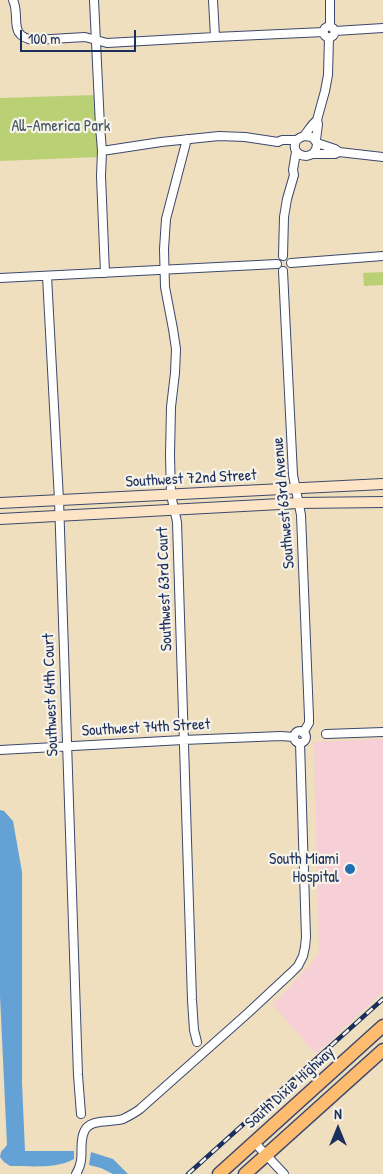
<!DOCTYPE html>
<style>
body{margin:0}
#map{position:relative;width:383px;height:1174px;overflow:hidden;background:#efdfbf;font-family:"Patrick Hand",sans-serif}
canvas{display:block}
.north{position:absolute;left:313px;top:1104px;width:50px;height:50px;-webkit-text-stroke:4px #f7f3e8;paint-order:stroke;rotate:0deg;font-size:14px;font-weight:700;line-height:20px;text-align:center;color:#1b2f5e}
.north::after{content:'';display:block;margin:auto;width:18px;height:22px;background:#1b2f5e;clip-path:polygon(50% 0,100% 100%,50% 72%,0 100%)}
.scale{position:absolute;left:20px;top:30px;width:116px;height:22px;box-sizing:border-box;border:2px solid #1b2f5e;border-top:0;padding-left:6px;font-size:15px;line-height:18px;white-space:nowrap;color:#1b2f5e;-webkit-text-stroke:4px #f7f3e8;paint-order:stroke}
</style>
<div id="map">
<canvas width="383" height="1174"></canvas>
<div class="north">N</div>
<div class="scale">100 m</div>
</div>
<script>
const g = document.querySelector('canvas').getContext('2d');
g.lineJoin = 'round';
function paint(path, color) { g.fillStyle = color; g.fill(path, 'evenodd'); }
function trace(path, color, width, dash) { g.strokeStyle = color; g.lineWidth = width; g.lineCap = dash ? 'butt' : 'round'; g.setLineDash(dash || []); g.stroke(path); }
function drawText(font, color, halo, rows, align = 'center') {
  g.font = font + ' "Patrick Hand",sans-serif'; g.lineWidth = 4.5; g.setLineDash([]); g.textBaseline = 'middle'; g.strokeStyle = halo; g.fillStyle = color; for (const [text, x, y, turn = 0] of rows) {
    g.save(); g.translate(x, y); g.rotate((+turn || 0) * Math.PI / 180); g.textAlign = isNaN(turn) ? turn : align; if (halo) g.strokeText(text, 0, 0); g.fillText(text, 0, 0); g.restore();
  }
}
paint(new Path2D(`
 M383,739V992L316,1054L273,1005L309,966L319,953L314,742Z`), '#f6cfd7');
paint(new Path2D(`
 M95,95L99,157L0,161V98Z
 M383,272V285L364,286L363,273Z`), '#bad074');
paint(new Path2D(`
 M0,810L4,811L13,821L22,872V1083L25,1151H74V1159C58,1169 29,1166 10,1166L4,1162L0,1157L1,1152L7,1145L0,996Z
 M91,1152L113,1159L128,1174H113L101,1168L89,1165Z`), '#64a1d5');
const minor = new Path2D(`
 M13,0C21,17 7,36 34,40L85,37L107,43L215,37L324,32
 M94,0L100,126L102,151L101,176L105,273
 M213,0L215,37
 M330,26V0
 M323.5 32a5.5 5.5 0 1 1 11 0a5.5 5.5 0 1 1-11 0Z
 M335,31L383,28
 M304,136L312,137L317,143C317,162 292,158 295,144C296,139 299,138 304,136Z
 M304,136C308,131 312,124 317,120
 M187,139L166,219L164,249L165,287L173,329L176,349L175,373L171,407L170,455L171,495L177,522L192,1000L194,1030L197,1042
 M316,140L318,124L317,120L325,91L328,75L329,37
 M317,143L335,149L339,152
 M102,151L161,142L219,136L245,137L278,142L282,140H297
 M313,154H335L339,152L383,157
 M283,256L284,217L287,199L294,175L293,170L296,152
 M291,263L383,256
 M283,271L293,475L301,515L309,717V723L303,733
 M47,276L59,500L78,1075L81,1114
 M0,278L277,264
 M294 737a6 6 0 1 1 12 0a6 6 0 1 1-12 0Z
 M326,734L383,732
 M0,750L183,740L281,736L294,737
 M254,1142L284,1174
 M76,1174C86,1158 78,1146 84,1132C89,1118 111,1123 123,1119C129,1116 135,1113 140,1109L248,1013L292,972L298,966L303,956L305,947L306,937L300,743`);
const secondary = new Path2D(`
 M0,503L383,484
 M0,519L299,503L383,502`);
const trunk = new Path2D(`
 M219,1174L383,1026
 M245,1174L383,1050`);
trace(minor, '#3b496d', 10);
trace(secondary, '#3b496d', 12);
trace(trunk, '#3b496d', 15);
trace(minor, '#fff', 8);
trace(secondary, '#fee4c6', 10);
trace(trunk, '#fdbc70', 12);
const rail = new Path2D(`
 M188,1174L383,999`);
trace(rail, '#1b2f5e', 4.5);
trace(rail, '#f7f3e8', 2.5, [8]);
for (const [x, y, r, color] of [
 [350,869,6,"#1f6fb2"]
]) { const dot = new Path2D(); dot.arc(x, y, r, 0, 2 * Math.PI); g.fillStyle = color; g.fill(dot); trace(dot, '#f7f3e8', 2); }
drawText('16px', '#435764', '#f7f3e8', [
 ["All-America Park",61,127]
]);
drawText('16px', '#1b2f5e', '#f7f3e8', [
 ["Southwest 72nd Street",191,479,-3],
 ["Southwest 63rd Avenue",284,503,-95],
 ["Southwest 63rd Court",165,589,-92],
 ["Southwest 64th Court",51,695,-92],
 ["Southwest 74th Street",146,728,-3],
 ["South Dixie Highway",290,1088,-42]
]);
drawText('16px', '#1b2f5e', '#f7f3e8', [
 ["South Miami",339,860],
 ["Hospital",339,878]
], 'right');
</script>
